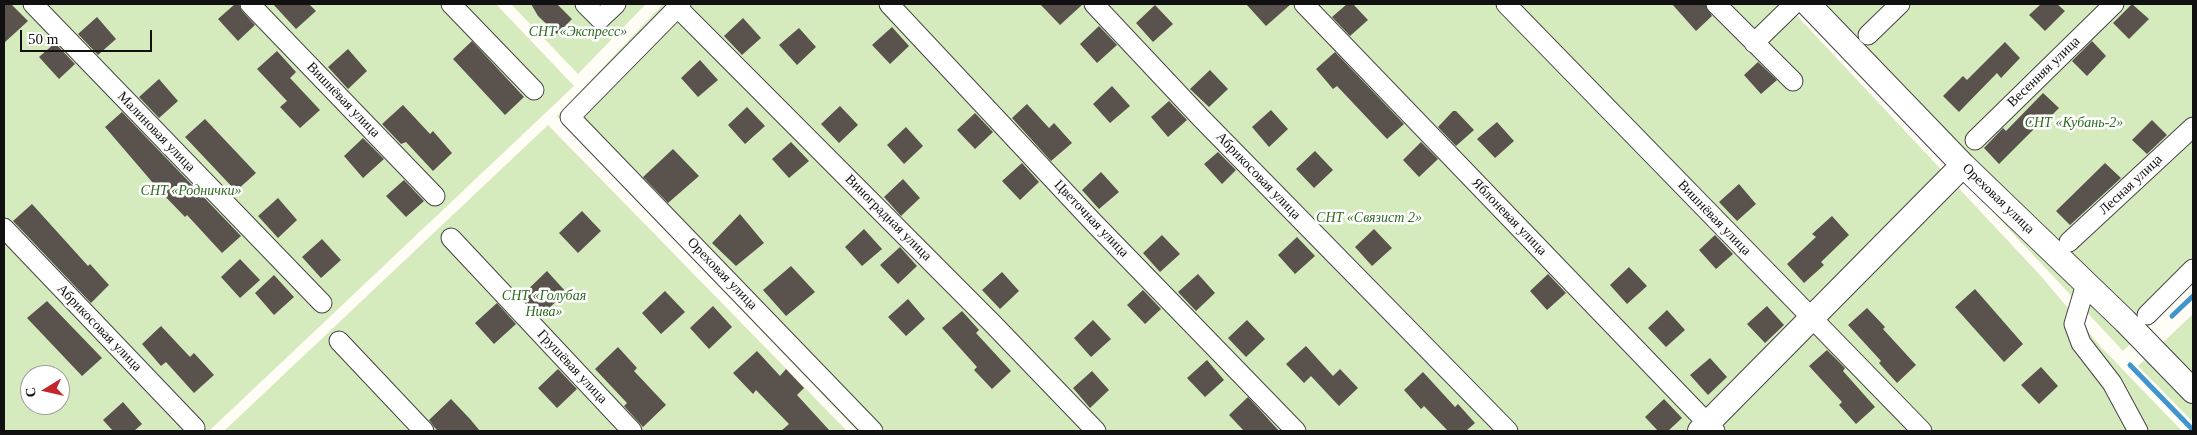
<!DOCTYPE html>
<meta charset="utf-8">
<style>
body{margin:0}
#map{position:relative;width:2197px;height:435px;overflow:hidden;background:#fffdf5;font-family:Georgia,serif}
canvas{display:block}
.frame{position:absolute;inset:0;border:5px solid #111;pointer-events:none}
.north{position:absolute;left:20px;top:365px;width:50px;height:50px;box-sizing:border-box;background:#fff;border:1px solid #a0a0a0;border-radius:50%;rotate:261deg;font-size:14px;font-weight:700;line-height:20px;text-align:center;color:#111}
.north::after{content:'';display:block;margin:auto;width:18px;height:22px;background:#c4262e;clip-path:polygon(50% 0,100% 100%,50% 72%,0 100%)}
.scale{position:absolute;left:20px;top:30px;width:132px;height:22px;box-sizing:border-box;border:2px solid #111;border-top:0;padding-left:6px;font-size:15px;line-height:18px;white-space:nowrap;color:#111;-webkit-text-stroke:4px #fff;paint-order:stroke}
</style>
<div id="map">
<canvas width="2197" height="435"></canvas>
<div class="frame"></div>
<div class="north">С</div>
<div class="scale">50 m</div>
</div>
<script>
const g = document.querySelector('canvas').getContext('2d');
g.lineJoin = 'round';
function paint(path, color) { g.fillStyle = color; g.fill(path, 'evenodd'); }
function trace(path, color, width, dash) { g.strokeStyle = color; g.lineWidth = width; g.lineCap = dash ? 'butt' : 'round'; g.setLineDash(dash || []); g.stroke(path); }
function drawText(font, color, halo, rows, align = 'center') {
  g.font = font + ' Georgia,serif'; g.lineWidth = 5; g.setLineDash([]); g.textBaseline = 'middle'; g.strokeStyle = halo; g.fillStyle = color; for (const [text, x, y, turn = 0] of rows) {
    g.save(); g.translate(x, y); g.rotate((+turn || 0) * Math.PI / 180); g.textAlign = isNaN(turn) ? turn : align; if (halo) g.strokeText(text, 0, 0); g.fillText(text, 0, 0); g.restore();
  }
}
paint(new Path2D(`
 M4,4H496L574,86L209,431H4ZM30,375H60V405H30Z
 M511,4H646L578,74Z
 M663,4H1786L2040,275L2102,348L2182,431H857L557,116Z
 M1798,4H2193V284L2123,351Z
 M548,125L847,431H224Z
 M2193,314V422L2138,366Z`), '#d5ebbd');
trace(new Path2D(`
 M2172,316L2193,296
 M2130,365L2193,430`), '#3f96cf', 5);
paint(new Path2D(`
 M4,4H11L28,21L4,43Z
 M235,4H239L242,11L255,25L238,41L218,19Z
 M273,4H309L316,11L296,29Z
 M531,4H557L572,19L557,34L538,16Z
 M1040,4H1083L1060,25Z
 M1246,4H1291L1266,26Z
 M1347,4H1353L1368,20L1350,36L1332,17Z
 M1672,4H1705L1712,16L1696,31Z
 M2041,4H2057L2065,11L2045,31L2029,15Z
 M2132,4L2149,19L2129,39L2113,23Z
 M1155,5L1173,24L1153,42L1136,23Z
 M97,17L116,39L98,55L78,34Z
 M743,18L761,38L742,55L724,36Z
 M1099,26L1117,45L1097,63L1080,44Z
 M892,27L909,46L890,64L872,45Z
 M799,28L816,47L797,65L779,45Z
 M472,41L524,97L505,115L453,59Z
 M2092,41L2106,56L2087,76L2072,61Z
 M2005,42L2020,58L2001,78L1997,73L1959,112L1943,96L1963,76L1967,80Z
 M55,43L75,64L59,79L39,57Z
 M348,49L367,71L348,89L328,67Z
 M277,51L296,72L290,78L320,110L300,128L280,107L287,101L257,69Z
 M1335,52L1404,124L1387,139L1337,86L1333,89L1316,69Z
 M700,60L718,80L698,97L681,78Z
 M1758,62L1777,80L1761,94L1744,75Z
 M1210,70L1228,89L1209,107L1190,89Z
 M159,79L178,101L159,118L139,97Z
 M1112,86L1130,106L1110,123L1093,104Z
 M2043,93L2059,108L2039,128L2037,126L1999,164L1984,148L2003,128L2006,131Z
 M1169,101L1187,120L1168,137L1151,117Z
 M1027,104L1049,128L1054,123L1072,143L1051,161L1012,118Z
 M403,105L430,134L433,131L452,153L433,171L406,142L401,144L382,124Z
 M840,106L858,125L839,143L821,124Z
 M747,107L765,126L745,144L728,125Z
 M1271,110L1288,129L1269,147L1252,127Z
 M1453,111H1456L1474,130L1456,146L1438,127Z
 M122,112L241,236L222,253L187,215L185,217L159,190L105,127Z
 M975,113L993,132L975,149L957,130Z
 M205,119L256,173L236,191L185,137Z
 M2152,120L2167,135L2147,154L2132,140Z
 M1497,122L1514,141L1495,158L1477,139Z
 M906,127L923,146L904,164L887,145Z
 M363,138L384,159L363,178L344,156Z
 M791,142L809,161L789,178L772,159Z
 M1421,142L1438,159L1419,177L1403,160Z
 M673,149L699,176L668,203L643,177Z
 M1315,151L1333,170L1314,188L1296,169Z
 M1218,152L1236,170L1222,184L1204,164Z
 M1022,163L1039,182L1020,200L1002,181Z
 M2105,163L2121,178L2070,225L2056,211Z
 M1101,172L1119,192L1099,209L1082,190Z
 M903,179L920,198L901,216L884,197Z
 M404,180L424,201L406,217L386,196Z
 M1739,184L1756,204L1737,221L1719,202Z
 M278,198L297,220L278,238L258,216Z
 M32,204L88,266L90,264L109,285L91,303L13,221Z
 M582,211L601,231L578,253L559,233Z
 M740,214L764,243L736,266L712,243Z
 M1832,216L1849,235L1821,262L1824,265L1804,283L1787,264L1816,237L1812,234Z
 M864,229L882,249L862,266L845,247Z
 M1374,229L1392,248L1372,266L1355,247Z
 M1162,235L1180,254L1160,272L1143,253Z
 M1715,235L1733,254L1716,269L1699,250Z
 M1297,237L1315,256L1295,274L1278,255Z
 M322,239L341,260L321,278L302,257Z
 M900,247L917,266L898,284L880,265Z
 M240,259L260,280L240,298L221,277Z
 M791,266L815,292L786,316L763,290Z
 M1629,267L1647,286L1627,304L1610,285Z
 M547,271L566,292L543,314L535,306L533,309L521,296Z
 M1002,272L1019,291L1000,309L982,290Z
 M1198,274L1215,293L1196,311L1178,292Z
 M1548,274L1566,293L1547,310L1530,291Z
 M274,275L294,297L274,315L255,293Z
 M1975,289L2023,344L2004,362L1955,307Z
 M1143,290L1161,309L1145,324L1127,305Z
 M665,291L685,312L661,334L642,313Z
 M908,299L925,319L906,336L888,317Z
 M47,301L102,358L82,376L27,318Z
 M497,303L516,324L494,344L475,323Z
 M713,306L732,327L709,349L690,328Z
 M1767,306L1784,325L1765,343L1747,324Z
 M1867,308L1885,327L1883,329L1916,365L1897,383L1879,363L1881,361L1848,325Z
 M1667,310L1685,330L1666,347L1648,328Z
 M962,311L979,330L976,333L1011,371L992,389L974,370L977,367L942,328Z
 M1093,320L1111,339L1091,357L1074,338Z
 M1247,320L1265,339L1246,357L1228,338Z
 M161,326L190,357L194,353L214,375L194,393L166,362L161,366L142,344Z
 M1306,346L1333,376L1340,369L1358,388L1339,406L1311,376L1304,383L1286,364Z
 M618,347L637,368L634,371L666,405L643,427L624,406L627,403L595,369Z
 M1827,350L1845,368L1843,371L1875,407L1856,424L1839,405L1842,402L1809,366Z
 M757,351L780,376L786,369L804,388L797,395L830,431H781L789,424L756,390L753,394L733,373Z
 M1710,358L1727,377L1708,395L1690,375Z
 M1207,360L1224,380L1205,397L1187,378Z
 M2041,367L2058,386L2039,404L2021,385Z
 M558,369L577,389L557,408L538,388Z
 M1092,371L1109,390L1090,408L1073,388Z
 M1423,372L1455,407L1458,404L1475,423L1466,431H1448L1424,406L1421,409L1404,390Z
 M1248,397L1260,410L1279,431H1244L1229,415Z
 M451,399L470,419L480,431H438L435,428L429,420Z
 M1664,399L1682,418L1668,431H1658L1645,417Z
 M123,402L142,424L134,431H113L103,420Z`), '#5a524d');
const minor = new Path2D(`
 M33,4L322,303
 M250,4L435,196
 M451,4L534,90
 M585,4L600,19L616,4
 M681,4L570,117L873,431
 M889,4L1094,223L1296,431
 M1094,4L1201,118L1508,431
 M1304,4L1715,431
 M1506,4L1922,431
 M1716,4L1793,81
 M677,7L993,324L1096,431
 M1868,35L1900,4
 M1754,43L1794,4
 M1975,140L2114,4
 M4,228L195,428
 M451,238L632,431
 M2069,242L2193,127
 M2086,284L2074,324L2081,343L2112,383L2138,431
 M2147,315L2193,269
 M339,341L424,431`);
const tertiary = new Path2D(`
 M1808,4L1963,165L2125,321L2193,391
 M1700,431L1963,165`);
trace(minor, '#444', 21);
trace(tertiary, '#444', 26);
trace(minor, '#fff', 19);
trace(tertiary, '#fff', 24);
drawText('italic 14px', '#2f6b1f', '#fff', [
 ["СНТ «Экспресс»",578,32],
 ["СНТ «Кубань-2»",2074,123],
 ["СНТ «Роднички»",191,191],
 ["СНТ «Связист 2»",1369,218],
 ["СНТ «Голубая",544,296],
 ["Нива»",544,312]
]);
drawText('14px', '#111', '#fff', [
 ["Весенняя улица",2044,72,-44],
 ["Вишнёвая улица",343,100,46],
 ["Малиновая улица",156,132,46],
 ["Абрикосовая улица",1258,176,46],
 ["Лесная улица",2131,185,-43],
 ["Ореховая улица",1998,199,44],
 ["Яблоневая улица",1509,217,46],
 ["Виноградная улица",888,218,45],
 ["Вишнёвая улица",1714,218,46],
 ["Цветочная улица",1091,219,46],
 ["Ореховая улица",722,274,46],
 ["Абрикосовая улица",99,328,46],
 ["Грушёвая улица",572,367,47]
]);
</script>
